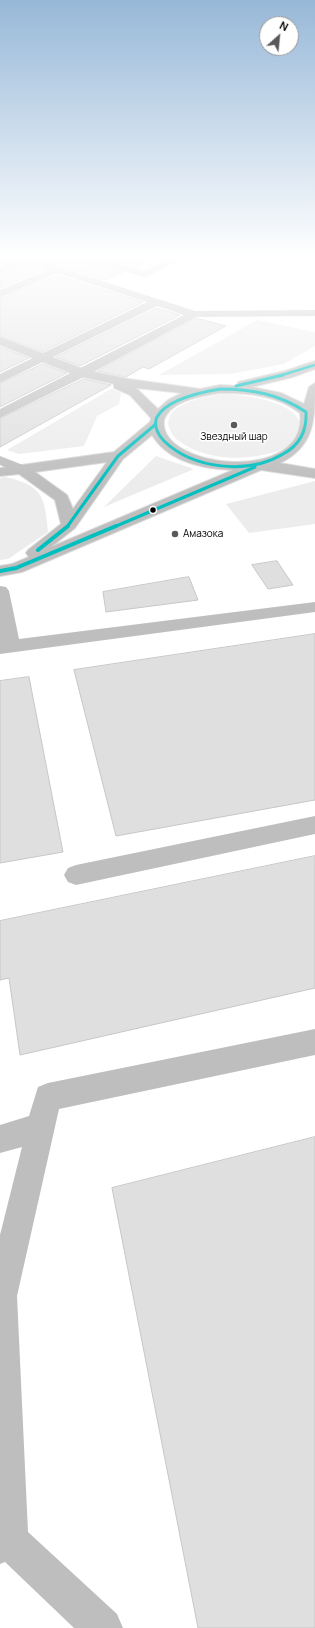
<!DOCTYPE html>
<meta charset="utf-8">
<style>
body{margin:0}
#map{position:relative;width:315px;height:1628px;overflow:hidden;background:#fff;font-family:Manrope,sans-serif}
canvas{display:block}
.north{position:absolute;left:259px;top:16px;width:40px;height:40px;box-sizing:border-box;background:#fff;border:1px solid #999;border-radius:50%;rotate:27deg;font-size:11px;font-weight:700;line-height:16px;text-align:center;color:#000}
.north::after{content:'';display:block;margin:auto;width:14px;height:18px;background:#595959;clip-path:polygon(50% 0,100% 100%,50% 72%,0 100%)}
</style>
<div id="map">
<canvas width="315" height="1628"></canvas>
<div class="north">N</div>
</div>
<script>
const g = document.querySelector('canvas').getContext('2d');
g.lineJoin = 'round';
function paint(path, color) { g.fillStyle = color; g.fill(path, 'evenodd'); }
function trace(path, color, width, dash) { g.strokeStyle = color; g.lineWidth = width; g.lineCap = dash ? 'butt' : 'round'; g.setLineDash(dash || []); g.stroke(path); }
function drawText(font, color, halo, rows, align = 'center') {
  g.font = font + ' Manrope,sans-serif'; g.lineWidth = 3; g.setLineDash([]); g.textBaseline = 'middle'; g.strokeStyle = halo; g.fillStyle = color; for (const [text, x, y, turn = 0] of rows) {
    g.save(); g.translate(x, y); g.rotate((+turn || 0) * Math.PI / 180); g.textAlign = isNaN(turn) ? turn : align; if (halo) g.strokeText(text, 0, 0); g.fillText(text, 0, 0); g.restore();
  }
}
paint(new Path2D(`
 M257,320L315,332V346L284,364L230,374L159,375Z
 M111,389L121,393L119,404L97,416L84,446L19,454L7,450Z
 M224,394C242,395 315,402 298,437C292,447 278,452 267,454C239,461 203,459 179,441C174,438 171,433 169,427C163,403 209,396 224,394Z
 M156,456L194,469L104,507Z
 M5,477C42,485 45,496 48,532L8,559L0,560V478Z
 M315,481V524L249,533L226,504Z`), '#ececec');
const building = new Path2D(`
 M0,256H22L0,264Z
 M29,256H76L78,259L124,272L105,280Z
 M96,256H162L136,267Z
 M26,264L43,270L0,288V274Z
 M57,275L143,302L42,352L0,336V298Z
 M157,308L180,315L80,366L56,357Z
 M196,318L226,326L149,369L143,367L126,377L98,371Z
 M0,347L29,358L0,372Z
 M43,364L67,373L0,407V384Z
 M84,379L111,385L0,447V419Z
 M277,561L293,585L268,589L252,565Z
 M189,577L198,600L106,612L103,592Z
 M315,634V800L116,836L74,670Z
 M29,677L63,852L0,863V681Z
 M315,856V988L20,1055L9,978L0,980V921Z
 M315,1137V1628H198L112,1188Z`);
paint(building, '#dfdfdf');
trace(building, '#c7c7c7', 1);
const major = new Path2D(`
 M0,337L86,370L129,379L200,389L220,385L237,386L238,382L285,371L315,361V369L293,377L252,387L281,393L304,404L309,387L315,383C315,419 315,446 280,463L315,469V478L261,470L22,572L0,576V566L12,564L29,557L26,553L28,550L61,524L55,500L19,474L0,476V468L114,452L150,422L151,418L130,395L114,388V384L78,376L0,345ZM136,388L182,393L168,400L158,409ZM220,393C249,393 276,395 300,413C309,485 157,469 164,420C171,400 202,396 220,393ZM152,435C168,462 204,469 233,470L51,547L75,528L123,459ZM107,462L73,509L67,495L35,472Z`);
trace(major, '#dbdbdb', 2);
paint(new Path2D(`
 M25,256L195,311L312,310H315V316L196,317L86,376L0,418V409L184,315L157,306L0,383V374L147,302L57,273L0,297V290L47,270L26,262L0,273V266Z
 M77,256H92L144,271L170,259L167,256H182L185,258L145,277L78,258Z
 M0,456L28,467L30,470L28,473H18L0,465Z
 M0,586L6,587L9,591L19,639L315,602V612L0,654Z
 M315,816V834L76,885L68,882L64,875L68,868L76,865Z
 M315,1029V1055L59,1109L17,1296L28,1532L117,1614L123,1628H74L5,1562L0,1564V1235L22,1147L0,1153V1125L29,1116L38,1087L48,1083Z`), '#bebebe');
paint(major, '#bebebe');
trace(new Path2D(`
 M279,376L315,365`), '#00bfbf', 2.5);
trace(new Path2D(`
 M236,386L283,375
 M220,389C252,389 279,394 306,412C307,431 300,445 283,454C248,475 193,469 164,441C158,435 153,425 157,417C167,399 202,392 220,389Z
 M67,527L118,456L156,424
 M114,527L255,467`), '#00bfbf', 3);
trace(new Path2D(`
 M38,550L68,526
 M0,571L16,568L116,526`), '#00bfbf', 4);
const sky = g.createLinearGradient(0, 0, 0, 484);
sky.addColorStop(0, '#97b8d8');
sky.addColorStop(0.53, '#fff');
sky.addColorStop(1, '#ffffff00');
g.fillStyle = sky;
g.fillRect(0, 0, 315, 484);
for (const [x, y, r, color] of [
 [234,425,4,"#595959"],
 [153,510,3.5,"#000"],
 [175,534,4,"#595959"]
]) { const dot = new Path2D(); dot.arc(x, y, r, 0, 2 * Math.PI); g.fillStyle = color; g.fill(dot); trace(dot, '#fff', 1.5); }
drawText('10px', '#000', '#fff', [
 ["Звездный шар",234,437],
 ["Амазока",183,534,"left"]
]);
</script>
